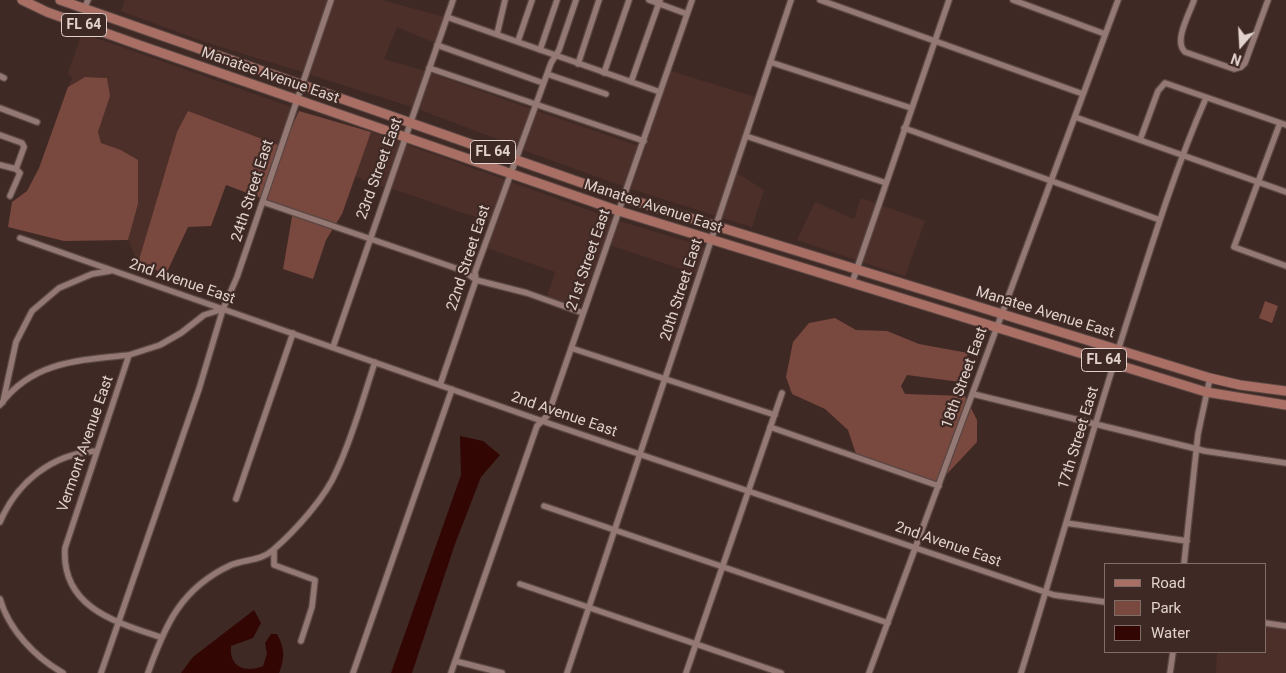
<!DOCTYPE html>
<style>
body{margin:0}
#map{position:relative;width:1286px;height:673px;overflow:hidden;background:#3f2924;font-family:Roboto,sans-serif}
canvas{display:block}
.legend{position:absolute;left:1104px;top:563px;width:162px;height:90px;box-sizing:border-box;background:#3f2924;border:1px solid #806d68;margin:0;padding:6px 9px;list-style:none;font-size:15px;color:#e1d2ce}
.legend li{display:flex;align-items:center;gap:10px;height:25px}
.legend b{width:25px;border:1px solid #806d68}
.north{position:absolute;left:1216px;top:20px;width:50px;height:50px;-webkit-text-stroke:4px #3f2924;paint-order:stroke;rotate:199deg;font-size:14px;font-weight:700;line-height:20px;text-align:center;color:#e1d2ce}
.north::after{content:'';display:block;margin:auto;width:18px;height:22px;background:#e1d2ce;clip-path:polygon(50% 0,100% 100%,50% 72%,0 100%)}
</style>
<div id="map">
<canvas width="1286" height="673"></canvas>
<ul class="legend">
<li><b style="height:6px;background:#a96e64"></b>Road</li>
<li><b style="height:14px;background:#79483f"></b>Park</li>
<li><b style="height:14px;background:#320603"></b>Water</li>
</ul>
<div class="north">N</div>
</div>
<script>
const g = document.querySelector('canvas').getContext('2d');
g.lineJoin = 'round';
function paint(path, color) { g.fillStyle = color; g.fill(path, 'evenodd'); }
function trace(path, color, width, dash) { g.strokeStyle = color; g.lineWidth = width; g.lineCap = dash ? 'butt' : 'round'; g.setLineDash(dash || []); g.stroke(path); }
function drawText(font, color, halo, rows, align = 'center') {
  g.font = font + ' Roboto,sans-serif'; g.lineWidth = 4.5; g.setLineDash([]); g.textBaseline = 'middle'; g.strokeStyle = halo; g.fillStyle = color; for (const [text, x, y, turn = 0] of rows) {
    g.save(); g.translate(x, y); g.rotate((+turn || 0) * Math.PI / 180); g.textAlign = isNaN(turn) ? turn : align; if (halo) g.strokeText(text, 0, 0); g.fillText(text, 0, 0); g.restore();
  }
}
paint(new Path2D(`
 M125,0H328L302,72L205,42L121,11Z
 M334,0H382L444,17L435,43L397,27L384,59L425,71L412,107L308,74Z
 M82,33L291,107L278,145L244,134L177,132L138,263L128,240L138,204V160L121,150L101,144L98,132L110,96L107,78L85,77L68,87L72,78L68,73Z
 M671,71L755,97L717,216L631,189Z
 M430,73L531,109L518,147L418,109Z
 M537,111L639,146L625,187L523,150Z
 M371,132L400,142L384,187L354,176Z
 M405,144L506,180L490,222L390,188Z
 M737,173L764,190L752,227L722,218Z
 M511,182L613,219L579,308L547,297L555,272L487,248Z
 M861,198L876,203L856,260L797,240L815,202L854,219Z
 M881,205L925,221L905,276L862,262Z
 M619,221L705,247L696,274L610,245Z
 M1265,626L1286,629V673H1216L1217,652H1265Z`), '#4d2f2a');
paint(new Path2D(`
 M85,77L107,78L110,96L98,132L101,143L121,150L138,160V204L128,240L64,241L8,227L12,202L27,191L39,168L68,87Z
 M188,111L278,145L261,198L226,185L211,226L188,227L166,274L138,263L177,132Z
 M299,111L371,132L342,214L326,240L313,279L283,269L293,211L266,201L287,137Z
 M1265,301L1278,306L1272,323L1259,318Z
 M835,318L856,330L887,331L919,344L968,353L960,382L907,375L901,386L905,394L965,396L967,401L937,482L856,454L848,430L825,409L792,394L786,377L793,342L809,323Z
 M971,408L977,420V442L945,476Z`), '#79483f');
paint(new Path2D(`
 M460,436L483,441L500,455L481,477L455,544L412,673H391L461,475Z
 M254,610L261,623L253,638L231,646C229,668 246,673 263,666L267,654L265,643L271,634H277C285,649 285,658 279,673H181L193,657Z`), '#320603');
const minor = new Path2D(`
 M649,0L687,14
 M820,0L1083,94
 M1013,0L1105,34
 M1194,0C1190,13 1173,41 1185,52L1234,69L1241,67L1245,63L1268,0
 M84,9L88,0
 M447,17L660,92
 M497,34L505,0
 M518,41L532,0
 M437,45L543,83
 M540,50L557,0
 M770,62L911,108
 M578,64L599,0
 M429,68L644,141
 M604,73L629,0
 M547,74L606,94
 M0,76L4,78
 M631,82L660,0
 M0,108L37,122
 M1075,117L1286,192
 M1280,123L1234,247L1286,266
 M904,128L1160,220
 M0,135L22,143L24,147L16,169L0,165
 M746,136L886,183
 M1140,140L1158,91L1165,83L1286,125
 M10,196L20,173L16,169
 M263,202L464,271L476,280L527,293L583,313
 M20,238L542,421L1054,595L1105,602
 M852,283L949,0
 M333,347L453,0
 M571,348L775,415
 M440,385L476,280L475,272L551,63L559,50L576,0
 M973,394L1205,451L1286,463
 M3,402L16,342L32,311L59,288L92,274L110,271
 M0,405C32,361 80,360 129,355
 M770,427L939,486
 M236,499L293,333
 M544,506L888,623
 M0,522C17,482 52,454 96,451
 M1066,523L1187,541
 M274,550V565L315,580L312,607L301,641
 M1184,564L1198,434L1210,378
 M520,584L781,673
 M0,599C9,630 35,657 63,673
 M1265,623L1286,626
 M160,637C115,622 61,607 65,548L129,355L160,345L181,333L204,315L223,309
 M455,661L502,673
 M101,673L199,389L223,309L237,277L331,0
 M148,673C165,625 181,588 231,565C246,559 261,561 273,550C295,531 326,497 337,470C353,436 363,398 375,362
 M353,673L452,389
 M451,673L537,426L548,415L692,0
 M567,673L791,0
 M686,673L782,393
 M869,673L1118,0
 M1021,673C1060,547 1095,419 1136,294C1157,228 1178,162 1206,98
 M1170,673L1173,652`);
const primary = new Path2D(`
 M22,0L47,12L139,45L619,211L1206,392L1286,405
 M60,0L625,198L1210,378L1240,385L1286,391`);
trace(minor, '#5a4743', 8);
trace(primary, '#5a4743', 11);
trace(minor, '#937873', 5.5);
trace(primary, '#a96e64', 9);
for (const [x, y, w] of [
 [84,25,45],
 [493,152,45],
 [1104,360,45]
]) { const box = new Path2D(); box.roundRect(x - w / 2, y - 11.5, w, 23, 4); g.fillStyle = '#3f2924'; g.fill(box); trace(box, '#e1d2ce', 1); }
drawText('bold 14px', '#e1d2ce', null, [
 ["FL 64",84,25],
 ["FL 64",493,152],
 ["FL 64",1104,360]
]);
drawText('15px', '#e1d2ce', '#3f2924', [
 ["Manatee Avenue East",270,76,19],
 ["23rd Street East",380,169,-70],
 ["24th Street East",253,191,-72],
 ["Manatee Avenue East",653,207,18],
 ["22nd Street East",469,258,-72],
 ["21st Street East",589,260,-71],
 ["2nd Avenue East",182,282,19],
 ["20th Street East",682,290,-72],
 ["Manatee Avenue East",1045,313,17],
 ["18th Street East",965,378,-70],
 ["2nd Avenue East",564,415,19],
 ["17th Street East",1079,438,-73],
 ["Vermont Avenue East",86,444,-71],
 ["2nd Avenue East",948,545,19]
]);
</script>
